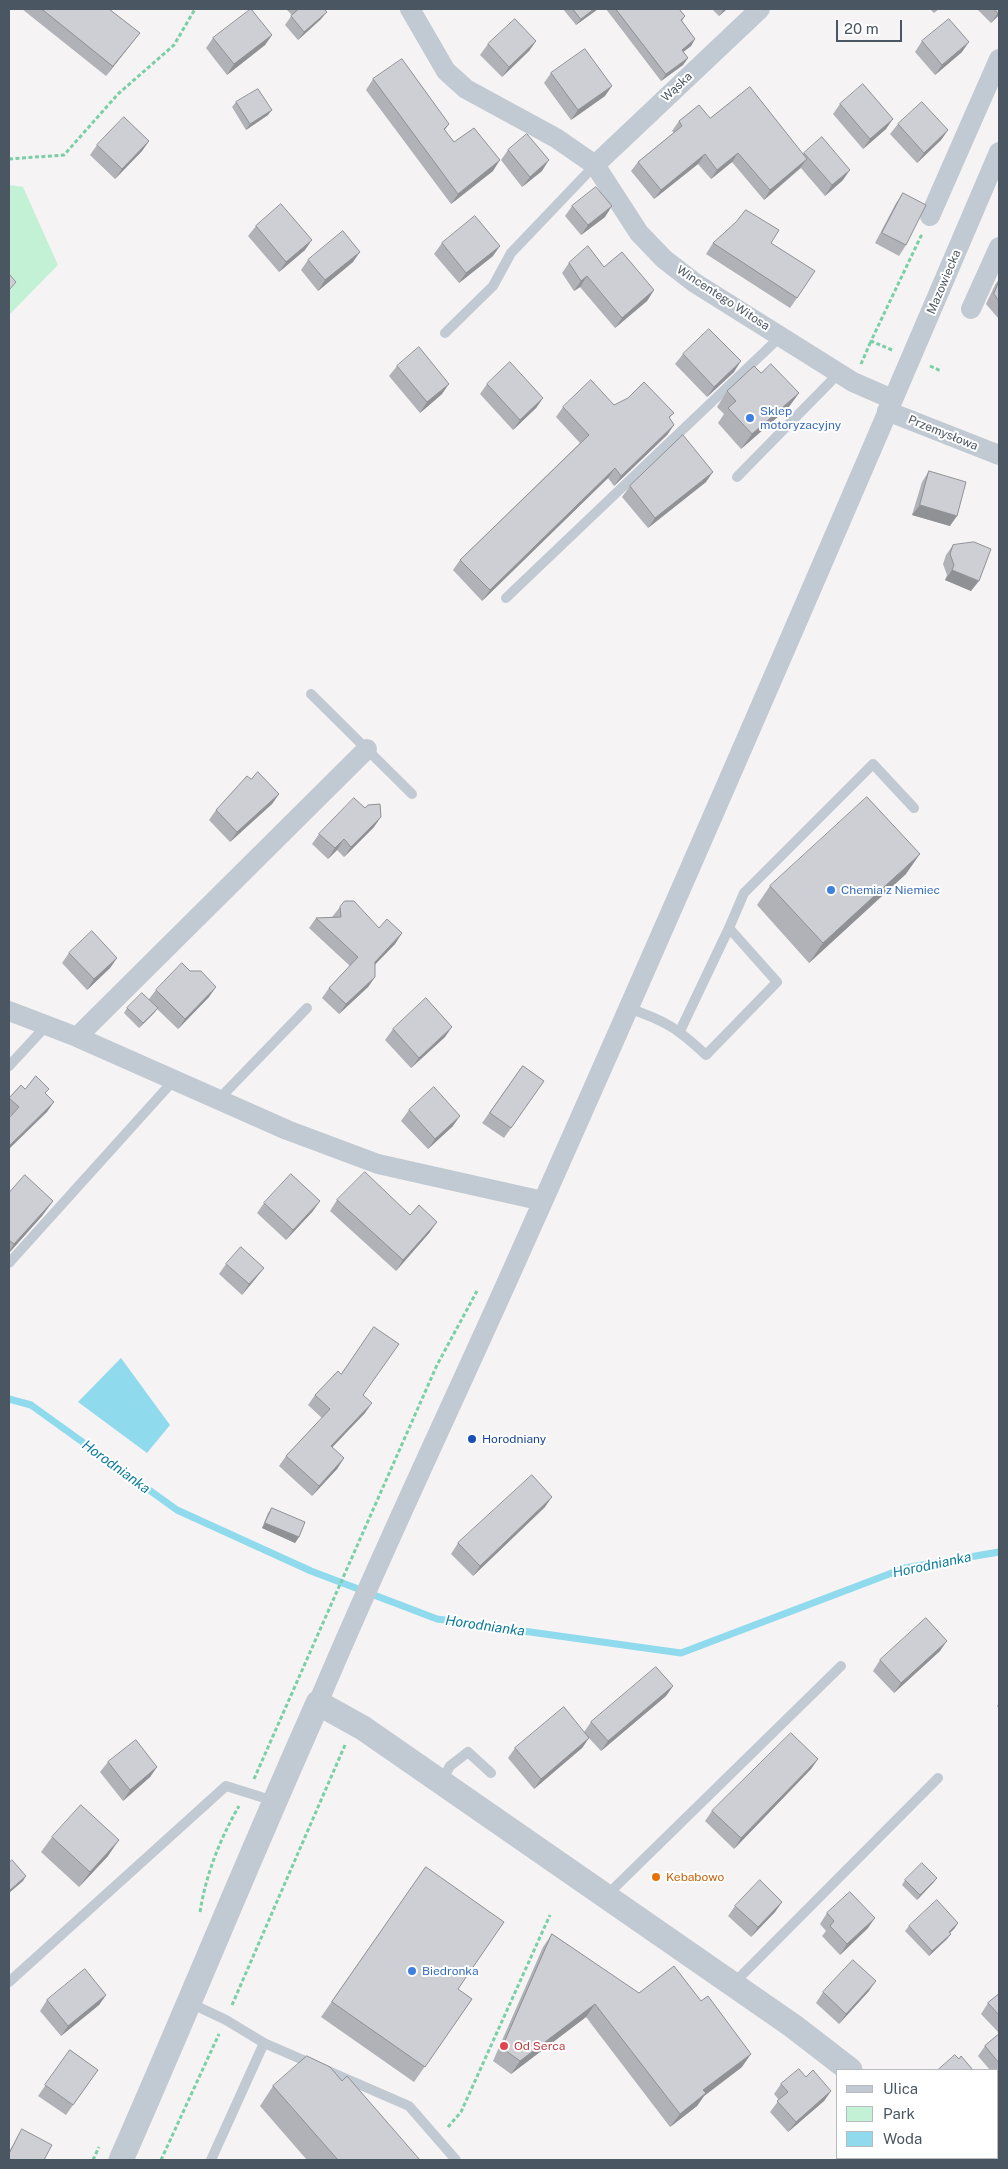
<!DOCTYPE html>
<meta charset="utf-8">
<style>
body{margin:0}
#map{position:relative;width:1008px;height:2169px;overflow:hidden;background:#f5f3f3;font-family:"Public Sans",sans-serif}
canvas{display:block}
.frame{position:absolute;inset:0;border:10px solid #4a5661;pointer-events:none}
.legend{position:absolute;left:836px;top:2069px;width:162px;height:90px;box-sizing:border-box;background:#fff;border:1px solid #b7bbc0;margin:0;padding:6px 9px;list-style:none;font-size:15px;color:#4a5661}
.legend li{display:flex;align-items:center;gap:10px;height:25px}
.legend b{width:25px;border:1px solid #b7bbc0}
.scale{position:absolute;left:836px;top:20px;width:66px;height:22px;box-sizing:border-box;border:2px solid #4a5661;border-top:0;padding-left:6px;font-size:15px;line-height:18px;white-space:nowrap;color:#4a5661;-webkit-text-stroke:4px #fff;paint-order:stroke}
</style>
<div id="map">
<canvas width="1008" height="2169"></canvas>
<div class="frame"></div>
<ul class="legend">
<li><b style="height:6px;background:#c1cad2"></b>Ulica</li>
<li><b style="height:14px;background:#c3f1d5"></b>Park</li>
<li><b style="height:14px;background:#90daee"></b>Woda</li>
</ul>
<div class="scale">20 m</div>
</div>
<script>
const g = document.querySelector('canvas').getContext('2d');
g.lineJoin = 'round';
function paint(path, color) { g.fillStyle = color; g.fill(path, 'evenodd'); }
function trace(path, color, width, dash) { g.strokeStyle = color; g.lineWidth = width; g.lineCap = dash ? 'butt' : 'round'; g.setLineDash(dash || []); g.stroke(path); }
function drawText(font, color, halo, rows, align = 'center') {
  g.font = font + ' "Public Sans",sans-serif'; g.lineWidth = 4; g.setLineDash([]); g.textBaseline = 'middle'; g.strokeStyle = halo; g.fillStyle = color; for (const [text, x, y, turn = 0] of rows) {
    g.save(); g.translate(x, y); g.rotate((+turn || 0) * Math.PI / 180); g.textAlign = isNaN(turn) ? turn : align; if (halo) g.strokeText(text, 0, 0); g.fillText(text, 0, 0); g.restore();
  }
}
paint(new Path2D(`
 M9,185L23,187L58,265L9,315Z`), '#c3f1d5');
paint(new Path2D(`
 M121,1358L170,1425L147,1453L78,1402Z`), '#90daee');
trace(new Path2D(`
 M9,1399L31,1405L177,1510L311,1571L437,1619L681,1653L905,1568L999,1552`), '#90daee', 7);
trace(new Path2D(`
 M9,159L64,155L118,94L174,45L195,9
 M892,350L871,341L922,234
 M861,364L871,341
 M930,366L941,371
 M254,1779L437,1365L477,1291
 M200,1912C206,1874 220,1839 239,1806
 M232,2005L345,1745
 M448,2127L461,2112L550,1915
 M93,2160L99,2147
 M161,2160L219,2034`), '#7ad0a6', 3, [4, 2.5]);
trace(new Path2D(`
 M445,333L493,286L511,253L595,165
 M737,477L839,373
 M506,598L781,336
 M311,694L412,794
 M628,1008C666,1021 677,1028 706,1055L777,982L729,928L744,893L873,764L914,808
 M680,1031L729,928
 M9,1066L46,1026
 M219,1099L307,1008
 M9,1263L174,1080
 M441,1782L450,1766L468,1752L491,1773
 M606,1896L841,1666
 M9,1982L226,1786L274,1801
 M732,1985L938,1778
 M190,2003L226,2020L264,2043L409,2106L456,2160
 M211,2160L264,2043`), '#c1cad2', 10);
trace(new Path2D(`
 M410,9L446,71L466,89L556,138L595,165L639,233L664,259L695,283L853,382L892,399
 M595,165L760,9
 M930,216L999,59
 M971,309L999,247
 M887,411L999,455
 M9,1011L77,1037L287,1130L378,1164L543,1201
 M77,1037L367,749
 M318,1703C384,1546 458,1393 527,1237C688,877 844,515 999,152`), '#c1cad2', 20);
trace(new Path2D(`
 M949,2158L952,2160
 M121,2160C188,2008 250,1855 318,1703L363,1728L793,2026L850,2070`), '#c1cad2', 25);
paint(new Path2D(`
 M22,9H109L140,33L106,76Z
 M286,9H324L327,12L320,20L298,40L285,25L292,15Z
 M563,9H598L576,25Z
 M606,9H679L685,16L682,21L695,39L691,46L683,52L688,58L683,65L661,81Z
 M712,9H727L719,16Z
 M930,9H939L934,13Z
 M977,9H999V15L991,23Z
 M272,35L265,45L227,75L206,48L213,38Z
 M536,41L529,51L502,77L480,55L488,44Z
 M922,41L962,52L935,75L915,52Z
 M551,73L605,96L571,120L544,83Z
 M373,79L449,124L445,130L454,142L493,171L451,204L366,90Z
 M236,102L268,115L246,130L232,107Z
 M840,104L886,129L863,149L833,114Z
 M710,118L803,154L804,153L843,180L825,196L801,168L764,200L732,162L711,179L698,164L654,199L631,171L638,162L674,133L672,131L679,121Z
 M898,124L948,130L941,140L917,163L890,134Z
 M149,141L142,151L115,179L90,155L97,145Z
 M508,150L542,171L522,187L501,160Z
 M903,193L906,245L899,256L875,243L896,203Z
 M572,206L605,217L581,235L565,216Z
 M256,226L305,250L279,272L248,236Z
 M442,243L493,256L459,283L434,254Z
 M713,243H771L797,298L790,308L706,254Z
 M308,260L353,262L318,291L301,270Z
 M569,263L604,267L654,290L647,301L615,328L580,287L574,291L562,273Z
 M999,279V317L998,318L986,304L995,285Z
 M683,354L734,372L707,397L675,364Z
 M397,366L442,394L420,413L389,376Z
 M761,373L799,393L788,408L741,449L718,423L724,414L717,407L727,391Z
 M487,384L543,398L536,408L513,430L480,394Z
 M614,405L674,413L669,418L674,425L667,435L614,486L608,478L482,601L453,570L460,560L580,443L556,417L563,407Z
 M929,471L950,526L912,515L922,482Z
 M706,482L648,528L622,497L630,486Z
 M953,545L971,591L945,580L947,575L943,564L946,555Z
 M279,794L272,804L230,842L209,820L216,810Z
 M374,827L344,857L337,850L328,859L312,844L319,834Z
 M906,874L809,963L757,905L770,886Z
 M340,907L379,928L402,933L395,944L375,964V977L368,987L339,1014L322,998L329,988L350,966L309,928L316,918L332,917Z
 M69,953L117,958L110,968L87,990L62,963Z
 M190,971L209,997L178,1029L157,1009L154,1013L139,1028L124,1013L127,1008L149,999L156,990Z
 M393,1029L445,1037L411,1068L385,1040Z
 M523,1066L544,1081L504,1138L482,1123Z
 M21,1085L25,1089L45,1094L47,1112L11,1116L9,1114V1098Z
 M409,1110L453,1126L428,1149L401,1121Z
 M9,1193L53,1201L42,1216L9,1253Z
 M337,1200L410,1215L430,1232L396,1271L330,1211Z
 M264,1203L313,1211L286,1240L257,1213Z
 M226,1264L264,1268L256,1278L242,1295L219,1274Z
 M315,1395H363L365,1413L332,1447L344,1458L337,1469L312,1496L279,1466L286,1456L322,1418L308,1405Z
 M545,1507L473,1576L451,1554L458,1543Z
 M272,1508L299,1537L295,1543L262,1528L268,1513Z
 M940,1651L894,1693L873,1671L880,1660Z
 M673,1686L666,1696L601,1751L589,1738L582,1748L534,1789L508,1758L515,1748L584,1732L591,1722Z
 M999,1703V1709L997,1706Z
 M818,1759L811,1769L734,1849L705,1821L712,1811Z
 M108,1762L157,1767L150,1777L123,1801L100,1772Z
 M52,1837L108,1856L79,1887L41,1852Z
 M426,1867L458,1989L472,1999L414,2082L321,2017Z
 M937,1878L933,1883L917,1900L902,1885L905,1880Z
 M782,1902L775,1912L751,1937L728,1916L735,1906Z
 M827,1913L868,1928L840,1955L822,1936L826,1931L820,1924Z
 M958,1923L954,1929L950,1933L951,1934L947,1939L929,1956L905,1931L909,1926Z
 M552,1934L742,2067L704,2096L697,2106L670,2127L586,2017L511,2074L493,2061L543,1947Z
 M869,1991L839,2024L816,2003L823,1992Z
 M999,1994V2033L981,2014L988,2003Z
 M106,1995L99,2005L61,2036L40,2011L47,2000Z
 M999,2034V2082L997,2079V2070H990L978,2056L985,2046Z
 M70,2050L98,2070L66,2115L38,2096Z
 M781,2084L831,2091L824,2101L788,2132L770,2112L779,2100L774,2094Z
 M273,2086L420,2160H307L260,2106Z
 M22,2129L9,2160V2152Z`), '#b0b2b7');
paint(new Path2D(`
 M594,9H598L576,25L581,19Z
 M724,9H727L719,16Z
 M327,12L320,20L298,40L304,32Z
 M999,12V15L991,23L998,13Z
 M140,33L132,43L106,76L113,66Z
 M272,35L265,45L227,75L234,64Z
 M695,39L691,46L677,57L682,50Z
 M536,41L529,51L502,77L509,67Z
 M969,42L962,52L935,75L942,65Z
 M688,58L683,65L661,81L666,74Z
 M612,86L605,96L571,120L578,110Z
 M272,110L268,115L246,130L250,124Z
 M893,119L886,129L863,149L870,139Z
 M948,130L941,140L917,163L924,153Z
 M149,141L142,151L115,179L122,169Z
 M738,153L732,162L711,179L717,170Z
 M705,154L698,164L654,199L661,190Z
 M807,159L800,168L764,200L770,190Z
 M500,160L493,171L451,204L458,194Z
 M549,160L542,171L522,187L530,177Z
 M850,170L843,180L825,196L832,185Z
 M612,206L605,217L581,235L588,225Z
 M312,240L305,250L279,272L286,262Z
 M500,246L493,256L459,283L466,273Z
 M360,252L353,262L318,291L325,280Z
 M587,276L580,287L574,291L581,281Z
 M654,290L647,301L615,328L622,318Z
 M741,361L734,372L707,397L714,387Z
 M449,384L442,394L420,413L427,402Z
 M799,393L788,408L741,449L752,434Z
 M543,398L536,408L513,430L520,420Z
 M674,425L667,435L614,486L621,476Z
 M615,468L608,478L482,601L490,590Z
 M713,472L706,482L648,528L655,518Z
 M920,505L957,516L950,526L912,515Z
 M952,570L979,581L971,591L945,580Z
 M279,794L272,804L230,842L237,832Z
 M381,817L374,827L344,857L351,847Z
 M344,839L337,850L328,859L335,848Z
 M920,854L906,874L809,963L823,943Z
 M402,933L395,944L368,972L375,962Z
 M117,958L110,968L87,990L94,979Z
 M375,977L368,987L339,1014L346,1004Z
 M216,987L209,997L178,1029L185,1019Z
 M158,1008L154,1013L139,1028L143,1023Z
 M452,1027L445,1037L411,1068L419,1058Z
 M54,1102L47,1112L9,1149V1146Z
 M460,1116L453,1126L428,1149L435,1139Z
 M53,1201L42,1216L9,1253V1252L14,1244Z
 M320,1201L313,1211L286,1240L293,1230Z
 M437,1222L430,1232L396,1271L403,1260Z
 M264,1268L256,1278L242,1295L249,1284Z
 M372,1403L365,1413L324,1456L331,1446Z
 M344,1458L337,1469L312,1496L319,1486Z
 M552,1497L545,1507L473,1576L480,1566Z
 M265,1523L299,1537L295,1543L262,1528Z
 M947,1641L940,1651L894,1693L901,1683Z
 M673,1686L666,1696L601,1751L608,1741Z
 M589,1738L582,1748L534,1789L541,1779Z
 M818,1759L811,1769L734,1849L741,1838Z
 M157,1767L150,1777L123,1801L130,1790Z
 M119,1840L108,1856L79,1887L90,1872Z
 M26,1876L23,1881L9,1893V1891Z
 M937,1878L933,1883L917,1900L920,1895Z
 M782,1902L775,1912L751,1937L758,1927Z
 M875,1918L868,1928L840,1955L847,1944Z
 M958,1923L954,1929L945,1937L949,1932Z
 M951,1934L947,1939L929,1956L932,1951Z
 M876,1981L869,1991L839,2024L846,2014Z
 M106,1995L99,2005L61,2036L68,2026Z
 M595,2004L586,2017L511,2074L520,2061Z
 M751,2054L742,2067L704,2096L697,2106L670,2127L680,2114L703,2090Z
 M831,2091L824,2101L788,2132L796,2122Z`), '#909195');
const building = new Path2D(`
 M42,9H109L140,33L113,66Z
 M251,9L272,35L234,64L213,38Z
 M299,9H324L327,12L304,32L291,16Z
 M573,9H594L581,19Z
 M616,9H679L685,16L681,20L695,39L682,50L688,58L666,74Z
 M994,9H999V12L998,13Z
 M515,19L536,41L509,67L488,44Z
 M949,19L969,42L942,65L922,41Z
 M585,49L612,86L578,110L551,73Z
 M402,59L449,124L444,129L454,142L474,128L500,160L458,194L373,79Z
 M863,84L893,119L870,139L840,104Z
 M750,87L807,159L770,190L738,153L717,170L705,154L661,190L638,162L682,126L679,121L699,105L710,118Z
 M258,89L272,110L250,124L236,102Z
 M922,102L948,130L924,153L898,124Z
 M124,117L149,141L122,169L97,145Z
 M527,134L549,160L530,177L508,150Z
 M822,137L850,170L832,185L804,153Z
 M596,187L612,206L588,225L572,206Z
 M903,193L926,205L906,245L882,233Z
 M281,204L312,240L286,262L256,226Z
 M746,210L779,230L771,243L815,271L797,298L713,243L736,222Z
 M475,216L500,246L466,273L442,243Z
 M343,231L360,252L325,280L308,260Z
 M588,246L604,267L622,252L654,290L622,318L587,276L581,281L569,263Z
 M9,274L16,282L9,290Z
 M999,281V301L994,294Z
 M709,329L741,361L714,387L683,354Z
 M419,347L449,384L427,402L397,366Z
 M510,362L543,398L520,420L487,384Z
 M771,364L799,393L752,434L728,408L736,401L727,391L754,366L761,373Z
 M591,380L614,405L628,398L644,382L674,413L669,417L674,425L621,476L615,468L490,590L460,560L589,435L563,407Z
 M683,435L713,472L655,518L630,486Z
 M929,471L966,482L957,516L920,505Z
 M974,542L991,549L979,581L952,570L954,565L950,554L953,545Z
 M258,772L279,794L237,832L216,810L247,776L251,779Z
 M867,797L920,854L823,943L770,886Z
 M354,798L365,808L368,805L380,804L381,817L351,847L344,839L335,848L319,834Z
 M345,901H354L379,928L387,919L402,933L375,962V977L346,1004L329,988L358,957L316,918L341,917L340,907Z
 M92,931L117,958L94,979L69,953Z
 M182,963L190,971H201L216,987L185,1019L156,990Z
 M142,993L158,1008L143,1023L127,1008Z
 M426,998L452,1027L419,1058L393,1029Z
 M523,1066L544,1081L511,1128L490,1113Z
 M36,1076L49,1089L45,1093L54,1102L9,1146V1118L19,1107L9,1098L21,1085L25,1089Z
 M434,1087L460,1116L435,1139L409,1110Z
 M365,1172L410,1215L419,1205L437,1222L403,1260L337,1200Z
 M291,1174L320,1201L293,1230L264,1203Z
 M25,1175L53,1201L14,1244L9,1240V1193Z
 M241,1247L264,1268L249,1284L226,1264Z
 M374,1327L399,1344L363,1395L372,1403L331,1446L344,1458L319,1486L286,1456L330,1409L315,1395L338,1371L341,1374Z
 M532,1475L552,1497L480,1566L458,1543Z
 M272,1508L305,1522L299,1537L265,1523Z
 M926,1618L947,1641L901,1683L880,1660Z
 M656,1667L673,1686L608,1741L591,1722Z
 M564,1707L589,1738L541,1779L515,1748Z
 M791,1733L818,1759L741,1838L712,1811Z
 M136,1740L157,1767L130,1790L108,1762Z
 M81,1805L119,1840L90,1872L52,1837Z
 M12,1860L26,1876L9,1891V1863Z
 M922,1863L937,1878L920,1895L905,1880Z
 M426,1867L504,1922L458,1989L472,1999L425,2067L332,2002Z
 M760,1880L782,1902L758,1927L735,1906Z
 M850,1892L875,1918L847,1944L830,1926L834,1921L827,1913Z
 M937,1900L958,1923L949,1932L951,1934L932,1951L909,1926Z
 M552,1934L639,1993L674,1966L701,2001L708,1996L751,2054L703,2090L706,2093L680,2114L595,2004L520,2061L502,2048Z
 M853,1960L876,1981L846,2014L823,1992Z
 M85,1969L106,1995L68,2026L47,2000Z
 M999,1994V2015L988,2003Z
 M999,2034V2063L985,2046Z
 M70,2050L98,2070L73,2105L45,2085Z
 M955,2055L959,2059L961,2056L973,2070H938Z
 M307,2056L330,2067L342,2081L347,2076L420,2160H338L273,2086Z
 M799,2069L806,2077L813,2070L831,2091L796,2122L777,2101L788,2092L781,2084Z
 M22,2129L52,2145L44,2160H9V2154Z`);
paint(building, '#cdcfd5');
trace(building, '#909195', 1);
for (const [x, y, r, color] of [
 [750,418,5,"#3f7fe0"],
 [831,890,5,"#3f7fe0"],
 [472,1439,5,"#1a4fb4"],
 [656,1877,5,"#e8710a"],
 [412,1971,5,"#3f7fe0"],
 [504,2046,5,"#e0444e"]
]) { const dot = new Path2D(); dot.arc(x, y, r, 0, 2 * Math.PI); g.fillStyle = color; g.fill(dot); trace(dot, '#fff', 2); }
drawText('12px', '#4a5661', '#fff', [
 ["Wąska",677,87,-43],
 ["Mazowiecka",944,282,-67],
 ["Wincentego Witosa",723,298,33],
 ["Przemysłowa",943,433,22]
]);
drawText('12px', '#366cbe', '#fff', [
 ["Sklep",760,411],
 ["motoryzacyjny",760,425],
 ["Chemia z Niemiec",841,890],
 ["Biedronka",422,1971]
], 'left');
drawText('12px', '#164399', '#fff', [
 ["Horodniany",482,1439]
], 'left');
drawText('12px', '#c56008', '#fff', [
 ["Kebabowo",666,1877]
], 'left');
drawText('12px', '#be3a42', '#fff', [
 ["Od Serca",514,2046]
], 'left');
drawText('italic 14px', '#0c7c9b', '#fff', [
 ["Horodnianka",116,1467,36],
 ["Horodnianka",932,1565,-12],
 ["Horodnianka",485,1626,8]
]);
</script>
